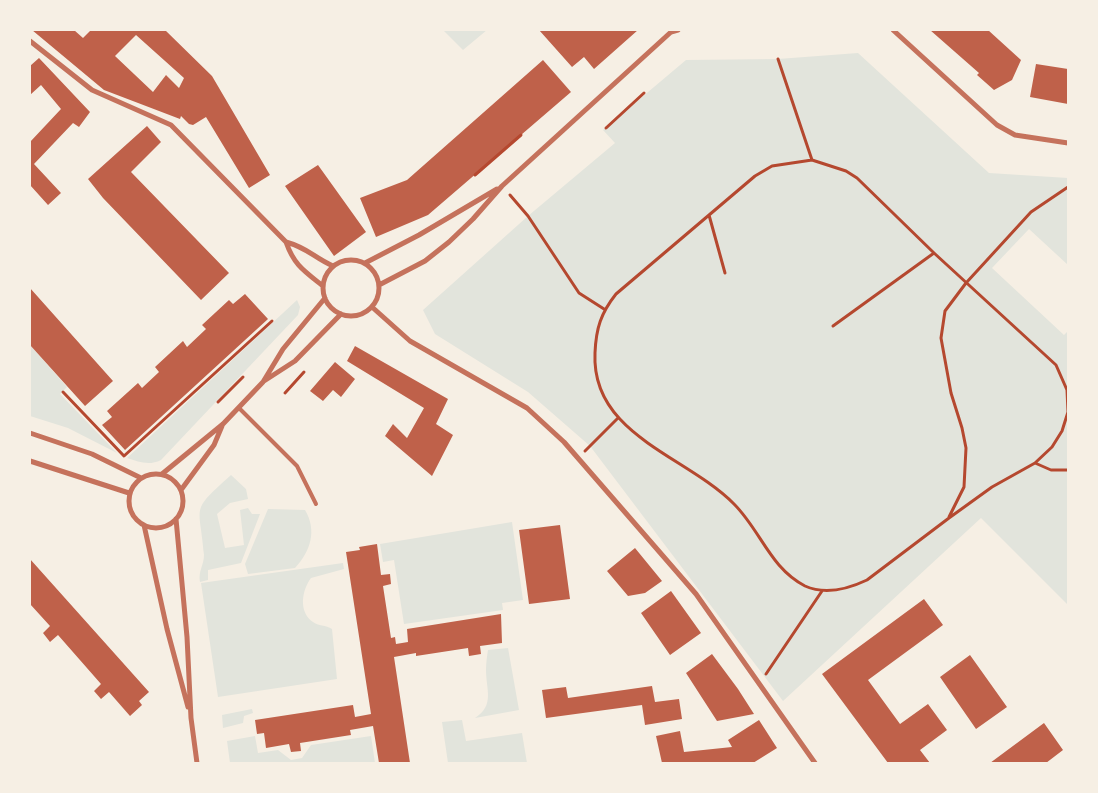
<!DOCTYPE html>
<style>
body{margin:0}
#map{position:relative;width:1098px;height:793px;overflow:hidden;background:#f6efe4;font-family:"Varela Round",sans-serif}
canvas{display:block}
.frame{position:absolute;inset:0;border:31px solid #f6efe4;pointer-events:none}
</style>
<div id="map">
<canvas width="1098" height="793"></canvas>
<div class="frame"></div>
</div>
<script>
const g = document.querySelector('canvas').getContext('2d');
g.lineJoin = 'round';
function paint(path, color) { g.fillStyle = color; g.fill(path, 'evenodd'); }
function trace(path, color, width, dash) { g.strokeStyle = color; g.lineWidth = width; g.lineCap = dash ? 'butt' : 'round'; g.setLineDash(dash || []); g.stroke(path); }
paint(new Path2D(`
 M443,30H487L463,50Z
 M858,53L989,173L1068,178V265L1029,229L992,268L1064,335L1068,331V605L981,518L783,701L590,446L528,392L435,334L423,310L528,216L615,143L603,130L686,60L778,59Z
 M297,300L300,307L298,315L161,460C149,466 139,462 127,458Z
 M30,345L67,387L60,394L117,453L68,428L30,416Z
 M231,475L246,489L248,499L230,503L217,514L225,548L244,545L240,510L248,508L252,514H260L241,563L208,570V580L200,582C198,571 204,565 204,555C200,503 189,513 231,475Z
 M268,509L305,510C317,530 311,551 295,568L248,574L245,564Z
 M512,522L523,600L502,603L503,610L404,624L394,560L383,562L380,544Z
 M343,563L344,569L311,578C302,590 298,612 313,622C318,626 326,625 332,629L337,679L218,697L201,583Z
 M508,648L519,710L475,718C495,705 486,690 486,670C486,663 487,656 488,650Z
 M252,709L253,713L244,716L243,723L223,728L222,715Z
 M462,720L466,741L522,733L527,763H448L442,722Z
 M255,736L258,753L278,750L291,760L302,758L311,745L371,736L375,763H230L227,741Z`), '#e2e4dc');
paint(new Path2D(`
 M32,30H74L83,38L91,30H165L212,76L270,175L249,188L206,117L193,125L189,124L181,116L180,119L104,90ZM136,35L184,78L179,88L166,75L153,92L115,56Z
 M539,30H638L594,69L584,57L572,67Z
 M930,30H988L1021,60L1012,80L994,90L977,75L979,73Z
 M39,58L90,112L79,127L73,123L34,164L61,193L48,205L30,185V142L61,109L41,85L30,95V66Z
 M543,60L571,92L428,215L376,237L360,198L407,180Z
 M1036,64L1068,69V104L1030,97Z
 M147,126L161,142L131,172L229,273L201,300L103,198L88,179Z
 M318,165L366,232L334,256L285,186Z
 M30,288L113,381L85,406L30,345Z
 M245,294L268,319L125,450L102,425L112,417L107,411L138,383L142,388L159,372L155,367L183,341L187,347L206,329L202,325L229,300L233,304Z
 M355,346L448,399L436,424L453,435L432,476L385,436L393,424L407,438L424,408L347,361Z
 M335,362L355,379L341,397L333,390L323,401L310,391Z
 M560,525L570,599L529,604L519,530Z
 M377,544L381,575L390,574L391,584L383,586L391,638L395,637L396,644L408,642L407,629L501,614L502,643L480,646L481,654L469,656L468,648L416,656V653L394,657L410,763H379L373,726L350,730L351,735L300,743L301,751L291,752L289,744L266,748L264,733L257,734L255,720L353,705L355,717L371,714L346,552L360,550L359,547Z
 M635,548L662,581L645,593L628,596L607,571Z
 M30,559L149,692L139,701L142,705L130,716L109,692L101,699L94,691L101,684L58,635L50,642L43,633L50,626L30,604Z
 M671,591L701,633L670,655L641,613Z
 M924,599L943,625L868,680L900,724L928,704L947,730L920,750L930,763H888L822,674Z
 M712,654L738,689L754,714L717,721L686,673Z
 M970,655L1007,707L976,729L940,677Z
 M652,686L655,702L679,699L682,719L645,725L642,705L546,718L542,690L566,687L568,698Z
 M759,720L777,748L753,763H662L656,736L680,731L684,752L732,747L728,740Z
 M1044,723L1063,750L1046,763H990Z`), '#bf614a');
trace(new Path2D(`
 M778,59L812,160
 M606,128L644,93
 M812,160L846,171L857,178L934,253L1056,365L1067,390L1068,412L1062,431L1052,447L1035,463L992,487L949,518L867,580C848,589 825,595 805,586C770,568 761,531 734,504C687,456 591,435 595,353C596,328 601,313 616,294L755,176L772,166Z
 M475,175L521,135
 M510,195L528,216L579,293L604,309
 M709,215L725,273
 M833,326L934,253
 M63,392L124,456L272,321
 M285,393L304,372
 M218,402L243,377
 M585,451L618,418
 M1035,463L1051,470H1068
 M949,517L964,487L966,448L962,428L951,393L941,338L945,311L966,283L1031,212L1068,187
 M766,674L822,591`), '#b5482f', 3);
trace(new Path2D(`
 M239,408L297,466L316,504`), '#c5725c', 4);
trace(new Path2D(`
 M893,30L997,125L1015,135L1068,143
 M30,41L92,90L171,125L286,242C294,265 304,271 323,286
 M286,242C308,248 313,257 333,266
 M323 288a28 28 0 1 1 56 0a28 28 0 1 1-56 0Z
 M365,263L419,235L497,189
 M379,285L425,261L449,242L473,219L502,186L671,32L678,30
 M372,307L410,341L527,408L564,442L696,594L815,763
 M264,381L295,361L341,314
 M30,433L92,454L141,478
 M30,461L129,493
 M129 501a27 27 0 1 1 54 0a27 27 0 1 1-54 0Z
 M162,474L223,424L263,382L283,349L325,298
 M181,490L214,445L222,426
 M176,519L187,637L191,718L197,763
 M144,525L167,629L188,707`), '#c5725c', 5);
</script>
